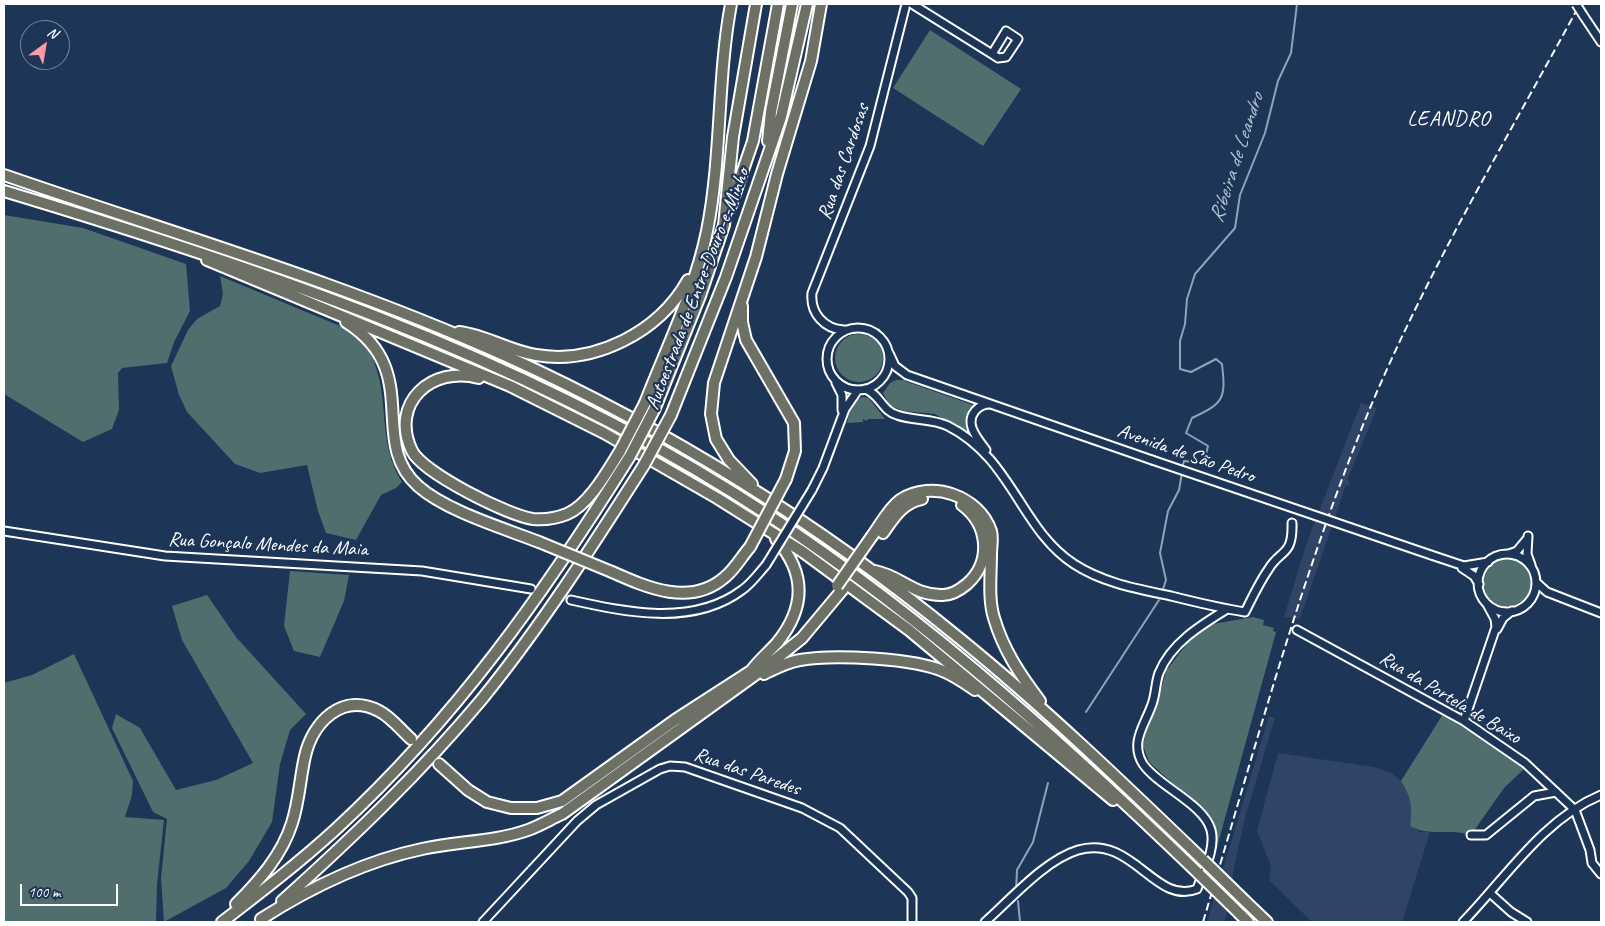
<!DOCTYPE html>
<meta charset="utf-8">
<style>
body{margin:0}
#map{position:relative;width:1605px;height:926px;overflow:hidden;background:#1d3557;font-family:Caveat,sans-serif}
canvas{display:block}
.frame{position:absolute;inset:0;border:5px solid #fff;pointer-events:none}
.north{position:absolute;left:20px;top:20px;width:50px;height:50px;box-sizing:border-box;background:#1d3557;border:1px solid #77869a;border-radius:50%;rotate:32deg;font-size:14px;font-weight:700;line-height:20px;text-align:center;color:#fff}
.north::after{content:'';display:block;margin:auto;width:18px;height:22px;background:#ff9aa2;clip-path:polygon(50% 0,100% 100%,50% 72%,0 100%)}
.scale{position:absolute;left:20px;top:884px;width:98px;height:22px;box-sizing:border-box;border:2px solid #fff;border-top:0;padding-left:6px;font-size:15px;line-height:18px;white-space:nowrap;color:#fff;-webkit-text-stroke:4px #1d3557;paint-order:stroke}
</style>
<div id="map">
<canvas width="1605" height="926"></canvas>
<div class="frame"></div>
<div class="north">N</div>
<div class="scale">100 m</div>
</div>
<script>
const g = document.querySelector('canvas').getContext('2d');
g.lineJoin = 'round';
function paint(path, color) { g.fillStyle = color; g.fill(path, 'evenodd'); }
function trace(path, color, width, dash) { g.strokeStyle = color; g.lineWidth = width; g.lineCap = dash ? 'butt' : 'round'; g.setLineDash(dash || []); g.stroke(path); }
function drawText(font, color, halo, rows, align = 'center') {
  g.font = font + ' Caveat,sans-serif'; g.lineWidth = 4.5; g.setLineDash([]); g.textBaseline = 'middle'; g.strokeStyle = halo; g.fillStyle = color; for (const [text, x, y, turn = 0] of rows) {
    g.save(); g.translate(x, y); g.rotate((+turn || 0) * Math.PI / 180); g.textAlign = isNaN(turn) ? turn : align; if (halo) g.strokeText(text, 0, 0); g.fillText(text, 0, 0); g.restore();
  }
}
paint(new Path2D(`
 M1361,403L1377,408L1347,480L1350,482L1349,486L1346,485L1300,619L1284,617L1306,545Z
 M1269,716L1275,718L1245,818L1235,863L1225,922H1207Z
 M1278,753L1374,767L1391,773L1401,781L1409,793L1413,807L1410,826L1420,832H1430L1402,922H1312L1269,880L1271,866L1257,831Z`), '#304468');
paint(new Path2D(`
 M930,30L1021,89L983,146L893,88Z
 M4,215L83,228L186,264L190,311L174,342L167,363L122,368L118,373L119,410L112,429L83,442L4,394Z
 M220,276L352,331C361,340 370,349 374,362C390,402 377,443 402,482L396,488L381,495L356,540L326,533L318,511L307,465L260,473L235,464L187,412L179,395L171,366L188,330L197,319L220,306L223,294Z
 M835 358a24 24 0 1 1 48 0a24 24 0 1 1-48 0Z
 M896,380H902L973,405C966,415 963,421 968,433L935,414L904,411L890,406L883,393L890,383Z
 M863,397L869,398L885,419H868L867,421L863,419V422L847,423C850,412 851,401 863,397Z
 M1482 583a25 25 0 1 1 50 0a25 25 0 1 1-50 0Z
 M290,571L349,575L344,601L320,657L294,651L284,626Z
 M207,595L236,637L306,714L290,730L280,764L272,822L249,861L226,888L164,922L161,878L167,819L153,812L112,728L116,714L140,728L176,790L216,780L253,763L182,640L172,606Z
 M1253,617L1264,620L1263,625L1274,628L1273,631L1276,632L1214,858L1211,855L1216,834L1214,825L1209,816L1149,762L1143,746L1147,726L1155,712L1166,671L1189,641L1213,624Z
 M74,654L133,781L132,795L125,817L164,820L157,884L156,922H4V683L32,675Z
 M1443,714L1460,723L1525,768L1504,788L1471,835C1450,828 1428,837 1410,826C1413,807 1411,797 1401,781Z`), '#4f6e6d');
trace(new Path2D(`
 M1182,468L1184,461L1204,463L1208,446L1186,433L1192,418C1224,403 1226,399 1222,364L1216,359L1191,372L1180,369V341L1185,324L1187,299L1195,274L1235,228L1240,195L1265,133L1278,81L1291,53L1297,4
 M1163,589L1166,580L1160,553L1168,511L1179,490L1182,473
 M1086,712L1159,600
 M1016,890L1017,870L1033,842L1048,783
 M1018,901L1020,922`), '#8fa3b9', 2);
trace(new Path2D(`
 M531,589L571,600`), '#344968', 7, [7, 3.5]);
trace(new Path2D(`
 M414,741L439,764`), '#344968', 10, [10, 5]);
const minor = new Path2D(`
 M912,4L992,54L998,58L1006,57L1018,39L1006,31L992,54
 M1583,15L1601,42
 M827 359a31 31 0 1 1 62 0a31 31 0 1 1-62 0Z
 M844,330C824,329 810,313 812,293L870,146L906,4
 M889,353L895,366L907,375L1152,460
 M836,383L842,395V410
 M865,389C880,394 882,411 897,415C913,421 932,418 948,426C1012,458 1021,530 1074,564C1103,583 1138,589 1171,596C1195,602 1220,608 1245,612C1252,598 1259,583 1268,570C1280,549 1293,557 1292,523
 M986,450C978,439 964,424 975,411C979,406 984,404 990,404
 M812,490L823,468L845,409L858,390
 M4,531L165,556L422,571L531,589
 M1528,536L1527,554L1531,565
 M1509,554L1517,551L1527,539
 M1478 583a29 29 0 1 1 58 0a29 29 0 1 1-58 0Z
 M1431,555L1464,566L1488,562
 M1462,568L1474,576L1479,584
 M1536,582L1547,592L1601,613
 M571,600C625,612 693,627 742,590C751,584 758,574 766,565
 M1497,629L1503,618L1512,611
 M1297,630L1464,721L1525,763L1575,810L1590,850L1592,863L1601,874
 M1464,721L1496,627L1495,619L1488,606
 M1471,835H1486L1534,796L1556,792
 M1491,894L1511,912L1527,922
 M483,922L577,821L596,805L660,769L670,766L685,767L802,808L840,828L908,892L912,898V922
 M985,922C1011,899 1045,860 1078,850C1133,834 1155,906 1197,889C1203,872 1216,849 1211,830C1204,804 1158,786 1143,764C1130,743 1144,726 1151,707C1156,696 1155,684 1159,673C1171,643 1201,625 1227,609
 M1463,922C1505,879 1543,819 1601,795`);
const highway = new Path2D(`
 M768,141L771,112L792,4
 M4,175C172,233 344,283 506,356C669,430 821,525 959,638C1044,707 1124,784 1203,860
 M4,191C256,267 509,352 734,493C905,600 1054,734 1199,874
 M730,208L753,141L778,4
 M207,260L510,386L604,433L717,498L803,552L909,630L1113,800
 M742,306V322L746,340L794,423L795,451L786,479
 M346,322C424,371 367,441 418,486C446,511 503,528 539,542
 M459,332C486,335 509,351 536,355C595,365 659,332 688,280
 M479,378C432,365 389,403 412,451C423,473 509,516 533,519C544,520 557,518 567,514C589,505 608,470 620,451
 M645,403C667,347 695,290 707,231C722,156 717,79 731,4
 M655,408L700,296L724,225L733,137L756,4
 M671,415L726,277L781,117L807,4
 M752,484L729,460L716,439L711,414L714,383L756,257L777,174L811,61L821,4
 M883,533C893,519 903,502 922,499
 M872,536C881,524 888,509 900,500C932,479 979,496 991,531C993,538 991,547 991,554C991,574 988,599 994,618C1003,649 1020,675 1040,701
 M875,571C901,576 914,596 943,595C951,595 961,589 967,584C992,562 989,525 962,505
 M612,572C648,588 691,607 725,577C735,569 742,556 750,547
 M751,671C759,660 768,653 777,643C806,607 806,573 776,539
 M764,674C776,668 787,662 800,660C832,654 916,658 945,672C956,677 966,684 975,690
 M439,764L468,790L487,802L511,808H537L562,801L675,720L754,669
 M282,901C353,837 421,772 482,699C542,625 593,545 644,465
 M1245,901L1267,922
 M236,904C259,881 282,855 292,823C299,802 300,778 305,756C313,722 342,692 379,711C391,717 401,730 411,739
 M1240,914L1248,922
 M261,919C311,887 365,861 422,849C457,841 494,842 528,830C539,826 551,819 562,814L766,667L802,638L843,589
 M222,922C261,892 300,862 336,829C457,717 543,595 630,456`);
trace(minor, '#fff', 11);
trace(highway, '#fff', 14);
trace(minor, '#1d3557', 7);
trace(highway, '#6c7065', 10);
trace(new Path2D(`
 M1203,922C1255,749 1301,575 1370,408C1429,268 1508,137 1580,4`), '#fff', 2, [8, 4]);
const minorBridge = new Path2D(`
 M1576,4L1583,15
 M1152,460L1431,555
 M766,565L812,490`);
const highwayBridge = new Path2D(`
 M620,451L645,403
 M630,456L655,408
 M644,465L671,415
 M539,542L612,572
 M750,547L786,479
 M837,586L872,536
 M1203,860L1245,901
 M1199,874L1240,914`);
trace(minorBridge, '#fff', 11, []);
trace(highwayBridge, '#fff', 14, []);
trace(minorBridge, '#1d3557', 7);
trace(highwayBridge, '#6c7065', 10);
drawText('20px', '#fff', '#1d3557', [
 ["Rua das Cardosas",844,162,-71],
 ["Autoestrada de Entre-Douro-e-Minho",698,289,-69],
 ["Avenida de São Pedro",1186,454,19],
 ["Rua Gonçalo Mendes da Maia",268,545,3],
 ["Rua da Portela de Baixo",1450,698,31],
 ["Rua das Paredes",747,772,19]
]);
g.letterSpacing = '1px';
drawText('21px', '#fff', '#1d3557', [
 ["LEANDRO",1449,119]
]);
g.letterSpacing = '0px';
drawText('italic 21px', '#b4c2d0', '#1d3557', [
 ["Ribeira de Leandro",1237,158,-72]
]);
</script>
